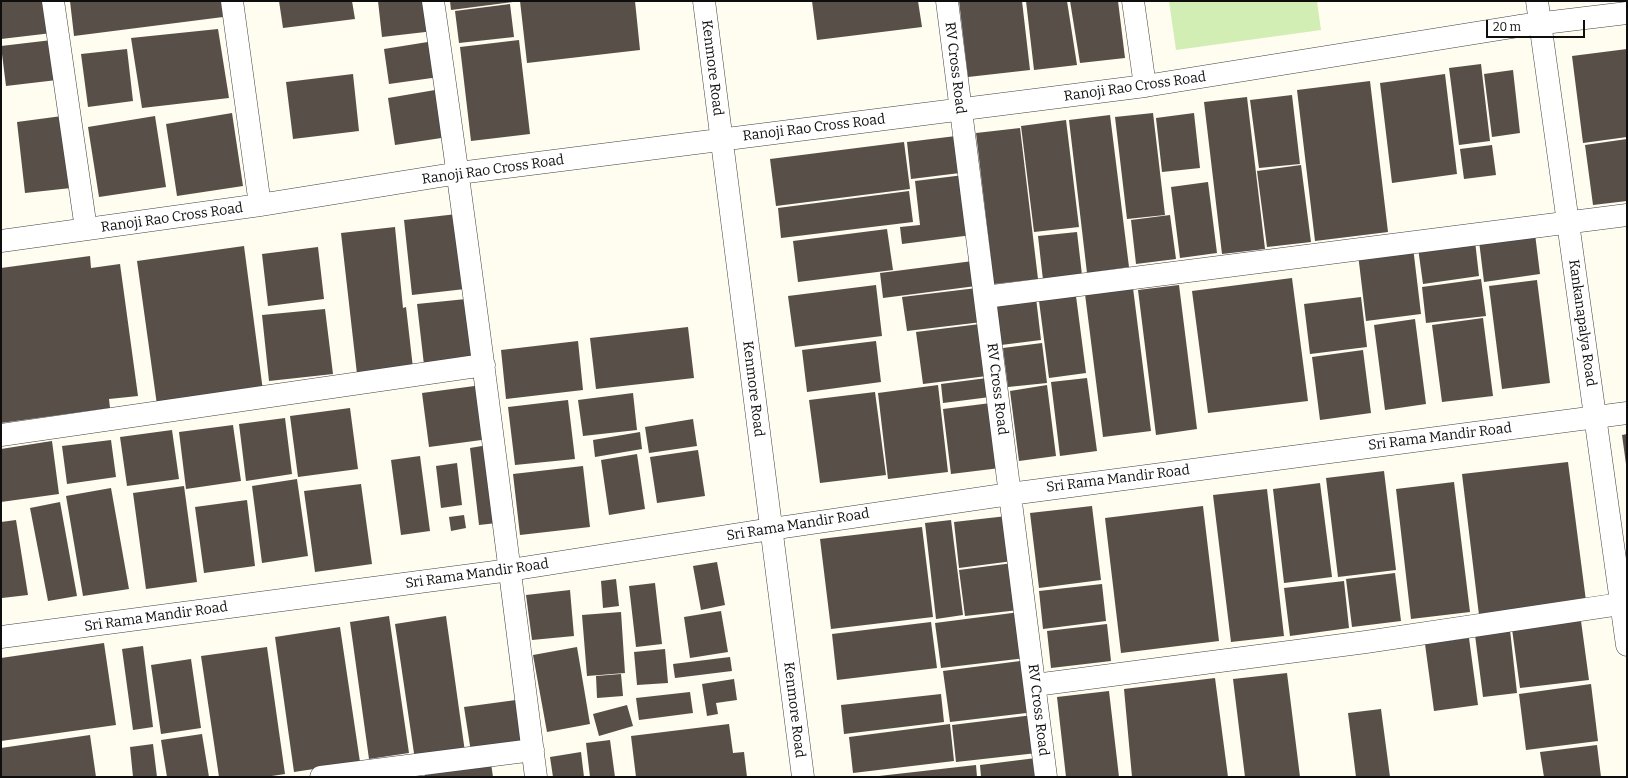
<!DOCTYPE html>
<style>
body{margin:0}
#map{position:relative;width:1628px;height:778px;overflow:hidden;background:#fffcf0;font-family:Bitter,serif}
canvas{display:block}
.frame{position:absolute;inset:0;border:2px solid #0e0e0e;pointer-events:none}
.scale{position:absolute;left:1486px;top:20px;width:99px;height:18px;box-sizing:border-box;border:2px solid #0e0e0e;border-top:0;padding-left:5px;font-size:12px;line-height:14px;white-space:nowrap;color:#0e0e0e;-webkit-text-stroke:3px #fff;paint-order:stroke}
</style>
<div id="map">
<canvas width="1628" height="778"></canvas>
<div class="frame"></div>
<div class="scale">20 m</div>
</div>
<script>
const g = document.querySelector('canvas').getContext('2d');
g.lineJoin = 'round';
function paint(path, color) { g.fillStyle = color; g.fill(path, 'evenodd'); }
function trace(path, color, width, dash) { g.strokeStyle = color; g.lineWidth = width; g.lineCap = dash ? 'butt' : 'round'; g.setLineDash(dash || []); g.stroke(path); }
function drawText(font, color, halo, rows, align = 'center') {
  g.font = font + ' Bitter,serif'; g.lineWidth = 4; g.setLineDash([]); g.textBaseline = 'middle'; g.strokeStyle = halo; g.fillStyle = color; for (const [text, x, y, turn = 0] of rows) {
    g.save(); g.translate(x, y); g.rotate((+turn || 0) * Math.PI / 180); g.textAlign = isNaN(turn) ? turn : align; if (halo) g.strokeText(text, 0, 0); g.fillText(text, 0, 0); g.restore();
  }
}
paint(new Path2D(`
 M1169,1H1317L1321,30L1176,50Z`), '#d3eeb4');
paint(new Path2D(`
 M1,1H48L52,33L1,39Z
 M70,1H221L223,17L74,36Z
 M279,1H352L355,19L283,28Z
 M378,1H431L434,31L382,37Z
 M450,1H513V2L451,10Z
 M520,1H635L640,50L527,63Z
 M812,1H918L922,27L817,40Z
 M959,1H1022L1030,70L968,77Z
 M1026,1H1067L1077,65L1034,70Z
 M1070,1H1118L1125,58L1080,63Z
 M510,4L514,37L459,43L455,11Z
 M218,29L229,98L142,108L131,38Z
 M52,40L57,80L6,86L1,46Z
 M519,40L530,134L471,141L460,47Z
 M434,41L439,77L389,84L384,49Z
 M127,49L133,101L88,107L81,54Z
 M1627,49V137L1583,143L1572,56Z
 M1481,64L1490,141L1459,145L1449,68Z
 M1513,70L1520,133L1492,137L1484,74Z
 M353,74L359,131L293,139L286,82Z
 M1445,74L1457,174L1392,183L1380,83Z
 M1370,81L1388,232L1315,241L1297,90Z
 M441,89L448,137L395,145L388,98Z
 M1292,95L1300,164L1259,168L1250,100Z
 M1247,97L1265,249L1222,254L1204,102Z
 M232,113L243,186L177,196L166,124Z
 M1153,113L1165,215L1127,219L1115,117Z
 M1194,113L1200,168L1162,172L1156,118Z
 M1110,115L1129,267L1087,273L1069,120Z
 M62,116L71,188L25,193L17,122Z
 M155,116L166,187L99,197L88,127Z
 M1066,120L1079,227L1034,232L1021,126Z
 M1020,128L1038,279L994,284L976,133Z
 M956,136L960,173L911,179L907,142Z
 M1627,139V201L1593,205L1585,145Z
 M904,142L910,189L776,206L770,159Z
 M1492,145L1496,175L1464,179L1460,149Z
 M1301,165L1311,242L1267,247L1257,171Z
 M964,175L972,235L902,244L900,227L920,225L915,181Z
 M1208,182L1217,253L1180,258L1171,187Z
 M909,191L913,222L781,238L778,208Z
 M457,214L465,289L412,295L404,220Z
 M1170,215L1176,259L1136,264L1131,220Z
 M395,227L403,308L406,307L413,368L357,374L341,233Z
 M887,229L893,270L798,282L793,241Z
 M1077,232L1082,275L1043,280L1038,236Z
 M1535,234L1540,274L1484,282L1479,241Z
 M1475,241L1479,276L1423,284L1418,248Z
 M244,246L263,391L157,405L137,261Z
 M318,247L324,299L268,306L262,254Z
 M1413,247L1421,314L1366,321L1358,254Z
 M90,256L91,268L120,264L138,396L109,399L110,408L1,423V268Z
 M973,261L976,286L883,298L880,273Z
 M1292,278L1308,401L1208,413L1192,291Z
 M1481,279L1486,316L1426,323L1422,287Z
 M1537,280L1550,383L1502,389L1489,286Z
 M876,285L882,336L795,347L788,296Z
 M1179,285L1197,429L1156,435L1138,290Z
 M977,288L982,322L907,331L902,297Z
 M1133,288L1151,431L1103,437L1085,294Z
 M1076,296L1086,373L1049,378L1039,301Z
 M1361,297L1367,347L1310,354L1304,304Z
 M1036,298L1041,340L1001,345L996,304Z
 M466,299L473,359L424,365L417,304Z
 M325,309L333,374L269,381L262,315Z
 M1483,318L1493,396L1442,402L1432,325Z
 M1415,319L1426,404L1385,410L1374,325Z
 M980,324L987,376L923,384L916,332Z
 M688,327L694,378L596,389L590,338Z
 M578,341L583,390L506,399L501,350Z
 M876,341L881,382L807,392L802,350Z
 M1042,343L1047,383L1008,387L1003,348Z
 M1363,350L1371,413L1320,420L1312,357Z
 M987,378L990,397L943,403L941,384Z
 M1087,378L1097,451L1060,456L1051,382Z
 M482,385L489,439L429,447L422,393Z
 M938,385L948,472L888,479L878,393Z
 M1047,385L1056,456L1019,461L1010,391Z
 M875,392L886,475L820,483L809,400Z
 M633,393L637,430L583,436L578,400Z
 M568,400L575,459L515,465L508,407Z
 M991,403L1000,468L951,474L943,409Z
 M350,408L358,469L298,477L290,416Z
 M285,418L292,474L246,481L239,424Z
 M693,419L697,446L649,453L645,427Z
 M233,425L241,481L186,489L179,432Z
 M172,430L179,479L127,486L120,437Z
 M640,432L642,449L595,457L593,440Z
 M1627,434V464H1626L1622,435Z
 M111,440L116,477L67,484L62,446Z
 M52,441L59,494L1,502V449Z
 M488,445L497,523L479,525L470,448Z
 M698,450L705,496L657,503L650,457Z
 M637,454L645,509L609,515L601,460Z
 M420,456L430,531L401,535L391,460Z
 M1568,462L1586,601L1479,615L1462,474Z
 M457,463L462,505L441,508L436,466Z
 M583,466L590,527L520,535L513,474Z
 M1384,471L1396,570L1338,577L1326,478Z
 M297,479L308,556L262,563L252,486Z
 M1454,482L1470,612L1411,619L1396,489Z
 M1320,483L1332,577L1284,583L1273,489Z
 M361,484L372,564L315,572L304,491Z
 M184,486L197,582L146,589L133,493Z
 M111,488L129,589L83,596L66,496Z
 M1267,489L1284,636L1231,642L1213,495Z
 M247,500L255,566L204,573L195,507Z
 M60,502L77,596L48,601L30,508Z
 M1092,506L1101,580L1039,588L1030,513Z
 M1203,506L1219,641L1121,653L1105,518Z
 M464,515L466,528L451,531L449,517Z
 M1007,516L1013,561L959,568L954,522Z
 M16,520L28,595L2,598L1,522Z
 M951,520L963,615L936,619L925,523Z
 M922,527L933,617L831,629L820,539Z
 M717,562L725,605L701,610L693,566Z
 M1013,563L1019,610L965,616L959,570Z
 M1395,573L1401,621L1352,627L1346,579Z
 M616,579L619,606L603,608L601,581Z
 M1344,581L1349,628L1290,636L1284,588Z
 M655,583L662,644L636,647L629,586Z
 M1102,584L1106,621L1043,629L1039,591Z
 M570,590L574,636L532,640L526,595Z
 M721,611L728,652L690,658L684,617Z
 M621,612L625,673L587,676L582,615Z
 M1020,612L1026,658L941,668L935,623Z
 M389,616L409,753L369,759L350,622Z
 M446,616L465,752L415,760L395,624Z
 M1581,621L1589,680L1520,688L1512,629Z
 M931,622L937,668L837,680L832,634Z
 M1107,624L1111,661L1051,668L1047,631Z
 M340,627L360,762L294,772L275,637Z
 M1510,630L1517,693L1483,697L1475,635Z
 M1469,638L1478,705L1434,711L1425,644Z
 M104,643L116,725L1,741V658Z
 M143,646L153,727L133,730L122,649Z
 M267,647L285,774L265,777H219L201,656Z
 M577,647L590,724L547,732L533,655Z
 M665,649L668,683L637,685L634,652Z
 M730,657L732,671L675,678L673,664Z
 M191,659L201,728L161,734L151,665Z
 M1028,660L1035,712L950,722L943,671Z
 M1287,673L1300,777H1245L1233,679Z
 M621,674L623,696L597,698L596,676Z
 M1215,678L1228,777H1132L1124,689Z
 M734,679L737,700L716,703L718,714L707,716L702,684Z
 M1591,684L1598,741L1526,750L1519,694Z
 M1109,691L1119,777H1066L1057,697Z
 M690,692L693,713L639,720L636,698Z
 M941,694L944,722L844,734L841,705Z
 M516,700L522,745L471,752L464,707Z
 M627,705L633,726L599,736L593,714Z
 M1381,709L1390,777H1356L1348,713Z
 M1033,715L1037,753L956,762L952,725Z
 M729,724L733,753L744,752L747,777H636L631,736Z
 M950,724L954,761L853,773L849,737Z
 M202,734L209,777H167L161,740Z
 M90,735L96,777H2L1,748Z
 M610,740L615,777H590L586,743Z
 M153,744L157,777H133L130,747Z
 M1597,745L1601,777H1544L1540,752Z
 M581,752L584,777H553L550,757Z
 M1036,758L1039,777H981L980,765Z
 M491,763L493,777H425L424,773Z
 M976,765L977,777H879V776Z`), '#584f49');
const minor = new Path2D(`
 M53,1L86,229
 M232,1L260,205
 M433,1C471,259 503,518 536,777
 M704,1L803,777
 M947,1L1046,777
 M1133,1L1145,86
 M1,241L260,205L459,173L1145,86L1519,26L1627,13
 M985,297L1627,215
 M1,435L484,365
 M1,637L510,570L771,529L1010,494L1627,413
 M1035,685L1366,642L1627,603
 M321,777L533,750`);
const tertiary = new Path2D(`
 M1537,1L1627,645`);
trace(minor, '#414141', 23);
trace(tertiary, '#414141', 23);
trace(minor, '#fff', 22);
trace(tertiary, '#fff', 22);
drawText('14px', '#0e0e0e', '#fff', [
 ["Kenmore Road",712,68,83],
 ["RV Cross Road",955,68,83],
 ["Ranoji Rao Cross Road",1135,87,-8],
 ["Ranoji Rao Cross Road",814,128,-7],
 ["Ranoji Rao Cross Road",493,170,-8],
 ["Ranoji Rao Cross Road",172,218,-8],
 ["Kankanapalya Road",1582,323,82],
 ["Kenmore Road",753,389,83],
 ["RV Cross Road",997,389,83],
 ["Sri Rama Mandir Road",1440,437,-7],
 ["Sri Rama Mandir Road",1118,479,-7],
 ["Sri Rama Mandir Road",798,525,-9],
 ["Sri Rama Mandir Road",477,574,-8],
 ["Sri Rama Mandir Road",156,617,-8],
 ["Kenmore Road",794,710,83],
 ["RV Cross Road",1038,710,83]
]);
</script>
